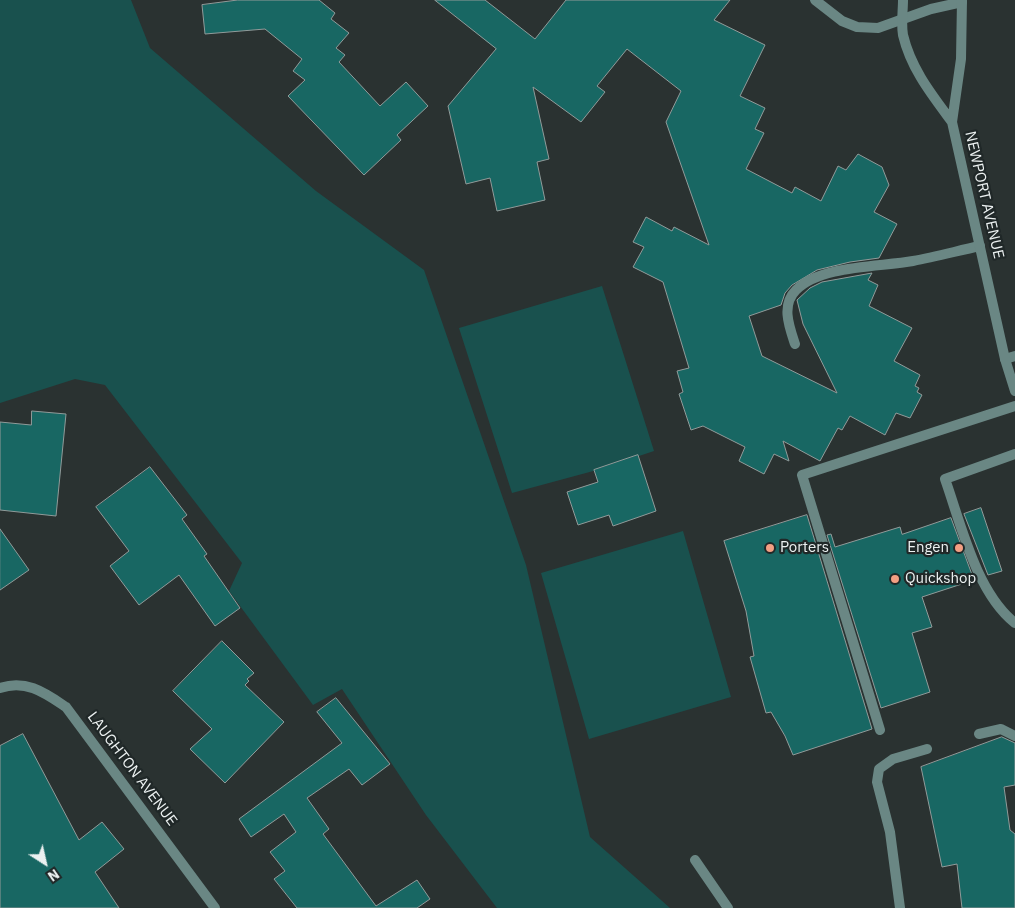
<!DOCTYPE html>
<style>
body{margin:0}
#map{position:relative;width:1015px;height:908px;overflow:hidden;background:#2a3231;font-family:"IBM Plex Sans",sans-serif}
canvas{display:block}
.north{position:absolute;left:20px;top:838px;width:50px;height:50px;-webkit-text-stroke:4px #202828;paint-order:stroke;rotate:145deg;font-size:14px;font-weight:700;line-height:20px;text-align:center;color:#ecf1f1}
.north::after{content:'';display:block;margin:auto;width:18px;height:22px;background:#ecf1f1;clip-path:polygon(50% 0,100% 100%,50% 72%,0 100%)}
</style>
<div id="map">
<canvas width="1015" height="908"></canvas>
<div class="north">N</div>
</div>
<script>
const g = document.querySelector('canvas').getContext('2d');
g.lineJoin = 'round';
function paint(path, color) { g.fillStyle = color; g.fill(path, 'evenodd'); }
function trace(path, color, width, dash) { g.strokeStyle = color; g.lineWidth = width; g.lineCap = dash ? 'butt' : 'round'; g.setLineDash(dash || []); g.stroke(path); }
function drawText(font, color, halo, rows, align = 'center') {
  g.font = font + ' "IBM Plex Sans",sans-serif'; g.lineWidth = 4.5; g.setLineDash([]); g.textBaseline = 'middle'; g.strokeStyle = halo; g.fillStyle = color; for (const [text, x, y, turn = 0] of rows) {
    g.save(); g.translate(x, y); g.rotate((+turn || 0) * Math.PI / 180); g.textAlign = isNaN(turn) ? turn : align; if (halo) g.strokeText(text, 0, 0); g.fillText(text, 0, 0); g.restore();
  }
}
paint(new Path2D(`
 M0,0H131L150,48L316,191L424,270L526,565L590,837L670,908H497L426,815L342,689L313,705L229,591L242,563L105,385L75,379L0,403Z
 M602,286L654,451L597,470L512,493L459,328Z
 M683,531L731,697L589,739L541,573Z`), '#19514e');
const building = new Path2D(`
 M238,0H319L335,13L331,19L349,33L336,48L345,55L339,62L380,106L406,82L428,106L397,135L401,140L364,175L288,96L305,80L293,71L302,59L265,29L205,34L202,5Z
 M435,0H485L535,39L566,0H730L714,20L765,45L740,96L765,108L755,129L764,133L746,169L792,193L795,187L821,201L838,166L846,170L858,154L882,167L889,185L874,212L897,224L879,258L850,262L817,270L792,285L785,293L781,305L749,316L762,356L837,393L803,324L797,300L810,288L822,282L872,273L868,280L878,285L869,306L912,328L894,361L920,375L915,386L919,388L917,392L922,395L910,418L896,413L885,435L850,416L842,430L838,428L820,461L783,441L789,461L774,454L764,474L739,461L745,447L703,426L691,430L679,394L683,392L677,371L689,368L663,282L633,267L644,247L633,242L646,217L672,231L674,227L709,245L666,122L681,91L627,49L597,86L605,92L581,122L533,87L549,159L537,162L545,200L497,211L490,178L466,184L448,106L496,49Z
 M32,411L66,414L56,516L0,510V422L31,425Z
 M638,455L656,511L613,526L609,515L578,525L567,492L598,482L594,470Z
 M150,467L187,515L182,519L207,554L204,556L240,608L215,626L179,575L139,605L110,566L129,551L96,507Z
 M981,508L1002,571L988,575L964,514Z
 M807,515L872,729L793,755L785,736L771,712L766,713L750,657L754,656L746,611L724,541Z
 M951,518L974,580L922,597L932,627L912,633L930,692L881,708L827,535L831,534L835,547L900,527L902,534Z
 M0,529L29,570L0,590Z
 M222,641L254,673L247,679L249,681L245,685L284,722L225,783L190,749L212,729L173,691Z
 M336,698L390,764L362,785L349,769L307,798L329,829L323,834L376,906L417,880L430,899L417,908H297L274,879L285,871L270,852L296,832L284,814L251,837L239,819L342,743L317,712Z
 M23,734L79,840L102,822L124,849L95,872L119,908H0V746Z
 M1002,737L1015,743V785L1004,787L1010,830L1015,834V908H962L957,864L942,867L921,767Z`);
paint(building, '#186763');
trace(building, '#919b9a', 1);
trace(new Path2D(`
 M1015,454L945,479C961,524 976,592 1015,623
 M880,730L802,475L1015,406
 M979,734L1001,729L1015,736
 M695,860L728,908
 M900,908L890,832L877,782L879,769L893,759L927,749`), '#6a8784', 10);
trace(new Path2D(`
 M815,0L842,21L857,27L878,28L931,9L962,2
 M795,344C789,326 781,305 796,290C820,265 880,267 913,261C935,257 957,251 980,246
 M1005,359L1015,356
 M0,688C26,679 45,693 66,707L215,908`), '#6a8784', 10);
trace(new Path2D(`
 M903,0C903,11 901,24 903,35C911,69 932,95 952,122
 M962,0L961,59L952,122L1005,359L1015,391`), '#6a8784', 10);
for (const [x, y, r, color] of [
 [770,548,5,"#f39f83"],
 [959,548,5,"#f39f83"],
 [895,579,5,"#f39f83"]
]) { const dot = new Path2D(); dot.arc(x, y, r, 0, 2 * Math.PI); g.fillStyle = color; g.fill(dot); trace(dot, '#202828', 2); }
drawText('15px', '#ecf1f1', '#202828', [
 ["NEWPORT AVENUE",984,195,77],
 ["LAUGHTON AVENUE",132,769,53]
]);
drawText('15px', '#ecf1f1', '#202828', [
 ["Porters",780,548],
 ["Engen",949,548,"right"],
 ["Quickshop",905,579]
], 'left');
</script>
